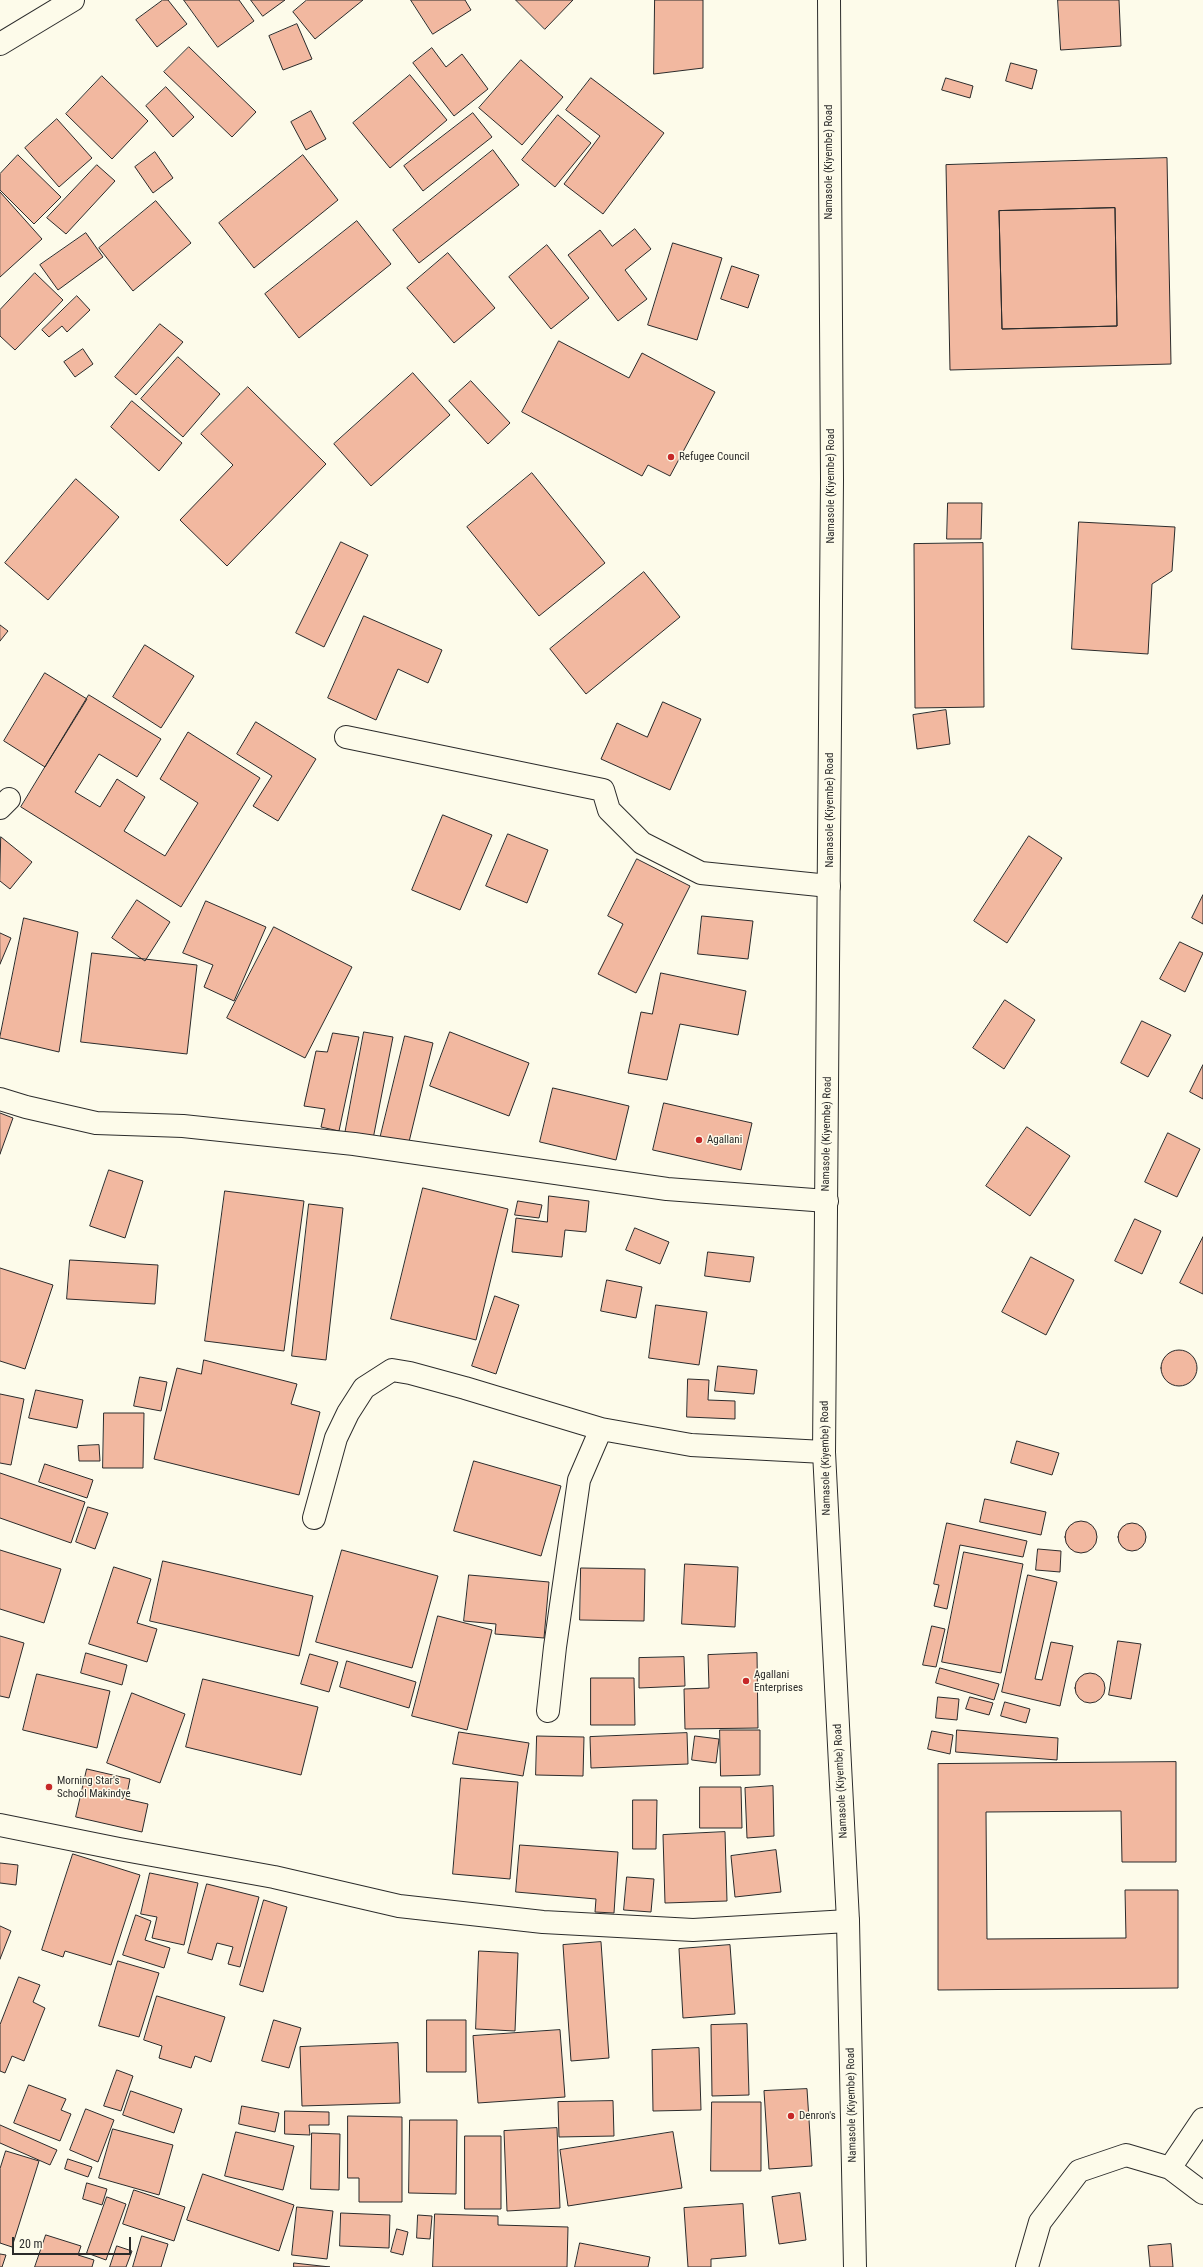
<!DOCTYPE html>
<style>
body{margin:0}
#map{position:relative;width:1203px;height:2267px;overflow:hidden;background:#fdfbea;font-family:"Roboto Condensed",sans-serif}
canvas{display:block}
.scale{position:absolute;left:12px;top:2237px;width:119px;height:18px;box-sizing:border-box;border:2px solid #2b2b2b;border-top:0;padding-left:5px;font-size:12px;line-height:14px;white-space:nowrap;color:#2b2b2b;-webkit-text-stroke:3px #fdfbea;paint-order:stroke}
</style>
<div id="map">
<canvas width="1203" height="2267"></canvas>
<div class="scale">20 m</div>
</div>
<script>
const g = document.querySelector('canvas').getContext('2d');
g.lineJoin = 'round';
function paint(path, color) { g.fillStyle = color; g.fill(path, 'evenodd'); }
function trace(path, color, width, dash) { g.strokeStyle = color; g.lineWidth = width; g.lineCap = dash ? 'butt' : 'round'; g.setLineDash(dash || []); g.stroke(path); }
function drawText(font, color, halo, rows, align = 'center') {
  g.font = font + ' "Roboto Condensed",sans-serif'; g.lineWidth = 3; g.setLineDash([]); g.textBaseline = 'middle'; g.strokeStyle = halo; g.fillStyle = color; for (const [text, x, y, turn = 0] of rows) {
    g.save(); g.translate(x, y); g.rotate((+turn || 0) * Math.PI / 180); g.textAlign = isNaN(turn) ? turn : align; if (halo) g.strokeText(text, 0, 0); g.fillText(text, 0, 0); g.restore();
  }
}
const building = new Path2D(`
 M163,0H168L187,24L157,47L136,20Z
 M184,0H239L254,21L218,47Z
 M251,0H285L263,16Z
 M307,0H363L315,39L293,12Z
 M411,0H465L471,10L433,34Z
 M516,0H573L545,29Z
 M655,0H703V68L654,74Z
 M1058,0H1119L1121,46L1061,50Z
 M297,24L312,59L283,70L269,36Z
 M189,47L256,112L232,137L164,72Z
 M432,48L446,67L462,54L488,89L454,116L413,63Z
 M521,60L563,97L522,145L479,108Z
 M1011,63L1037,70L1032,89L1006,81Z
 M410,75L447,120L390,168L353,123Z
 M102,76L148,121L112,159L66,114Z
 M591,78L664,133L603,214L564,184L600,136L566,110Z
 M946,78L973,86L970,98L942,90Z
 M166,87L194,117L173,137L146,106Z
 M311,111L326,139L306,150L291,122Z
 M473,113L492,137L423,191L404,166Z
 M558,115L591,143L555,187L522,160Z
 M57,119L92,158L59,187L25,148Z
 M493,150L519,185L419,263L393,230Z
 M155,152L173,178L153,193L135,167Z
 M18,155L61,197L34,224L0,190V174Z
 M303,155L338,200L254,268L219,223Z
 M1167,158L1171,364L950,370L946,165ZM1115,208L1117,326L1002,329L999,211Z
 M97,165L115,181L66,234L47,218Z
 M0,192L42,239L0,277Z
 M156,201L191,243L133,291L99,248Z
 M1115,208L1117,326L1002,329L999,211Z
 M357,221L391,264L299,338L265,294Z
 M635,229L651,249L625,270L647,299L618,321L568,255L600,230L612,246Z
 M86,233L103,257L58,290L40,265Z
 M673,243L722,258L697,340L648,325Z
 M547,245L589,298L551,329L509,277Z
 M448,253L495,308L454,343L407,288Z
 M732,266L759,275L748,308L721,299Z
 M35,273L63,300L15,350L0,336V310Z
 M77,296L90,310L67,332L62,326L49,337L42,330Z
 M160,324L183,342L136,395L115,377Z
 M559,341L629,378L642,353L715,392L670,476L648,465L642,476L522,412Z
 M83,349L93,364L75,377L64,362Z
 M178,357L220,394L183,437L141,399Z
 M413,373L450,415L371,486L334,444Z
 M471,381L510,423L488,444L449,401Z
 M248,387L326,464L227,566L180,520L233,465L201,434Z
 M132,401L182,443L159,471L111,427Z
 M532,473L605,563L539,616L467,527Z
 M76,479L119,517L48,600L5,563Z
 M948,503H982L981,539H947Z
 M1079,522L1175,527L1172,571L1152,584L1148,654L1072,649Z
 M341,542L368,555L324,647L296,633Z
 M983,543L984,707L915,708L914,544Z
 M644,572L680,617L586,694L550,649Z
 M364,616L442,650L428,683L398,669L376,720L328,698Z
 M0,625L8,631L0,641Z
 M145,645L194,676L161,728L113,697Z
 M45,673L87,699L45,767L4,741Z
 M89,695L161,739L137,777L99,754L75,792L100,807L117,779L145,797L124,831L165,856L198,803L160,779L188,732L260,778L181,907L21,807Z
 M663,702L701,719L670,790L601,759L617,723L647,737Z
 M946,710L950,744L917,749L913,715Z
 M256,722L316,759L278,821L253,806L272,776L237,754Z
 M443,815L492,835L460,910L412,890Z
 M508,834L548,850L527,903L486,886Z
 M1029,836L1062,858L1007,943L974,921Z
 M1,837L32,862L10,889L0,881Z
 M637,859L690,886L636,993L598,974L623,924L608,916Z
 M1203,895V924L1192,918Z
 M137,900L170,922L145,961L112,938Z
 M206,901L266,927L234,1001L204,987L213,965L183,953Z
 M702,916L753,921L748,959L698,954Z
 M24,918L78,932L59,1052L0,1038Z
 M274,927L352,967L305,1058L227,1018Z
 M0,933L11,938L0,964Z
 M1180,942L1203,953L1185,992L1160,979Z
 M92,953L197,965L187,1054L81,1042Z
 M661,973L746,991L738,1035L680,1024L667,1080L628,1073L641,1012L652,1014Z
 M1005,1000L1035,1020L1004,1069L973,1048Z
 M1142,1021L1171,1035L1148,1077L1121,1063Z
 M364,1032L393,1037L373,1139L345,1134Z
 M450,1032L529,1063L509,1116L430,1086Z
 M333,1033L359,1037L339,1131L321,1127L325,1109L304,1106L316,1051L327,1052Z
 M405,1036L433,1043L407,1150L379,1143Z
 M1203,1065V1099L1190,1092Z
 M553,1088L629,1106L616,1160L540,1142Z
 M664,1103L752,1123L741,1170L653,1150Z
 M0,1113L13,1118L0,1154Z
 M1027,1127L1070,1156L1030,1216L986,1186Z
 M1168,1133L1200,1149L1177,1197L1145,1182Z
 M109,1170L143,1181L125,1238L90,1226Z
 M423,1188L508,1209L476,1340L391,1319Z
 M225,1191L304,1201L284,1351L205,1341Z
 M549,1196L589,1201L586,1232L565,1230L562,1257L512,1252L516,1218L547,1222Z
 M518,1201L542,1205L539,1218L515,1215Z
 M309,1204L343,1208L326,1360L292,1356Z
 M1135,1219L1161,1231L1142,1274L1115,1261Z
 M635,1228L669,1242L660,1264L626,1250Z
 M1203,1237V1294L1180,1283Z
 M708,1252L754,1257L750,1282L705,1276Z
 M1031,1257L1074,1280L1046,1335L1002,1312Z
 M70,1260L158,1265L155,1304L67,1299Z
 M0,1268L53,1285L25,1369L0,1361Z
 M607,1280L642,1287L636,1318L601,1311Z
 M495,1296L519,1305L496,1374L472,1366Z
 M656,1305L707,1312L699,1365L649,1358Z
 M1161 1368a18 18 0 1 1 36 0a18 18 0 1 1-36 0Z
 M204,1360L297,1384L291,1404L320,1412L299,1495L154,1459L177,1368L201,1374Z
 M718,1366L757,1370L754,1394L715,1391Z
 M140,1377L167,1382L161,1411L134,1406Z
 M688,1379L709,1380L708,1400L735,1401V1419L687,1417Z
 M36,1390L83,1400L77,1428L29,1418Z
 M0,1394L24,1399L11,1465L0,1463Z
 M104,1413H144L143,1468H103Z
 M1017,1441L1059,1453L1052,1475L1011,1463Z
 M99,1445L100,1461H79L78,1446Z
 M474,1461L561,1486L541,1556L454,1531Z
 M45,1464L93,1480L87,1498L39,1482Z
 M0,1473L85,1502L71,1543L0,1518Z
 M985,1499L1046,1512L1041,1535L980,1522Z
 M88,1507L108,1513L95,1549L76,1542Z
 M1065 1537a16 16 0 1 1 32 0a16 16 0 1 1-32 0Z
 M1118 1537a14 14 0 1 1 28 0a14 14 0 1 1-28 0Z
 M947,1523L1027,1541L1023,1557L960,1545L947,1609L934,1606L939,1585L934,1584Z
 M1038,1549L1061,1551L1060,1572L1036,1570Z
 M0,1550L61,1569L44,1623L0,1609Z
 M342,1550L438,1576L412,1668L316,1642Z
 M964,1552L1023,1564L1001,1673L942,1662Z
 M163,1561L313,1596L299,1656L150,1621Z
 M685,1564L738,1567L735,1627L682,1624Z
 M114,1567L151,1579L137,1623L157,1629L147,1662L89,1644Z
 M581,1568L645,1569L644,1621L580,1620Z
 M469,1575L549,1582L544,1638L495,1634L496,1624L464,1621Z
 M1028,1575L1057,1582L1035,1679L1042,1680L1051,1642L1073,1646L1060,1706L1002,1692Z
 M438,1616L492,1630L467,1730L412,1716Z
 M932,1626L945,1629L936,1667L923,1665Z
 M0,1636L24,1643L9,1698L0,1696Z
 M1118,1641L1141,1644L1131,1699L1109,1695Z
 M86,1653L127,1665L122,1685L81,1673Z
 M757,1653L758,1728L685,1729L684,1689L709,1688L708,1655Z
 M310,1654L338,1662L329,1692L301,1684Z
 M684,1657L685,1686L639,1688V1658Z
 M347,1661L416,1682L409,1708L340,1687Z
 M940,1668L999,1684L994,1700L936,1683Z
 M1075 1688a15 15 0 1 1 30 0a15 15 0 1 1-30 0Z
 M37,1674L110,1691L97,1748L23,1730Z
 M591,1678H634L635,1725H591Z
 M203,1679L318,1707L301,1775L186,1747Z
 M132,1693L185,1714L160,1783L107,1763Z
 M938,1697L959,1699L957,1720L936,1718Z
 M970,1697L993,1703L989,1715L966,1709Z
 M1005,1702L1030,1709L1026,1723L1001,1716Z
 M720,1730H760V1775L721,1776Z
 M957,1730L1058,1738L1057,1760L956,1752Z
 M932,1731L953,1735L950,1754L928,1749Z
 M459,1732L529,1743L523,1776L453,1764Z
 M687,1733L688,1764L591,1768L590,1737Z
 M537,1736L584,1737L583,1776L536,1775Z
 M695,1736L719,1739L716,1763L692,1760Z
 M1176,1762V1862H1122L1121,1811L986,1812L987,1939L1126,1938L1125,1890H1178V1988L938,1990V1764Z
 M87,1769L130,1779L126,1799L148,1804L142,1832L76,1817Z
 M461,1778L518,1782L510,1879L453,1874Z
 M773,1786L774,1836L747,1838L745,1788Z
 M700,1787H741L742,1828H700Z
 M633,1800H657L656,1849H633Z
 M725,1832L727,1901L665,1903L663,1835Z
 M520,1845L618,1852L614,1913L595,1912L596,1899L516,1892Z
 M776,1850L781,1892L735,1897L731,1856Z
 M73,1854L140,1875L111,1965L65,1951L63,1957L42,1950Z
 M0,1863L18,1865L16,1885L0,1883Z
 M150,1873L198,1883L184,1945L152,1938L157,1917L141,1914Z
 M627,1877L654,1879L651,1912L624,1910Z
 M207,1884L259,1897L240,1967L228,1964L233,1947L217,1943L212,1960L188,1953Z
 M264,1900L287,1907L263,1992L240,1985Z
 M136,1915L151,1921L145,1940L170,1948L164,1968L123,1955Z
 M0,1926L11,1931L0,1959Z
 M601,1942L609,2058L571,2061L563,1945Z
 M730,1945L735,2014L683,2018L679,1949Z
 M479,1951L518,1953L515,2031L476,2029Z
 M118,1961L159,1973L139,2037L99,2026Z
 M19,1977L40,1985L33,2002L45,2008L24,2061L12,2056L5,2073L0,2071V2025Z
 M157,1996L225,2017L211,2062L195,2056L191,2068L159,2058L162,2046L144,2040Z
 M274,2020L301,2028L289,2068L262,2061Z
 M427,2020H466V2072H427Z
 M747,2024L749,2095L712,2096L711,2025Z
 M560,2030L565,2097L478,2103L473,2036Z
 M398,2043L400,2103L302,2106L300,2047Z
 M699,2048L701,2110L653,2111L652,2050Z
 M117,2070L133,2076L121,2111L104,2106Z
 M29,2085L66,2099L61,2110L71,2114L60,2141L14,2123Z
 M807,2089L812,2166L769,2169L764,2091Z
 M131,2091L182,2109L174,2133L123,2115Z
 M613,2101L614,2136L559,2137L558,2102Z
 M712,2102H761V2171H711Z
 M242,2106L279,2113L275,2132L239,2124Z
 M86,2109L114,2120L98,2162L70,2150Z
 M285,2111L329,2112V2125H309L310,2135L285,2134Z
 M348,2116L402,2117V2202H359V2178H348Z
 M410,2120H457L456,2194L409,2193Z
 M0,2125L57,2150L50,2165L0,2143Z
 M557,2128L560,2208L507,2211L504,2131Z
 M113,2129L173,2145L159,2195L99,2178Z
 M236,2132L294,2146L283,2190L225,2176Z
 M673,2132L682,2188L568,2206L560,2150Z
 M312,2133L340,2134L339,2190L311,2189Z
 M465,2136H501V2209H465Z
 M6,2151L39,2161L12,2247L0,2243V2169Z
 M68,2159L92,2167L88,2177L65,2169Z
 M203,2174L294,2205L279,2251L187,2220Z
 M87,2183L107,2189L102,2205L83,2199Z
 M134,2190L185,2207L174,2241L123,2224Z
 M800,2193L806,2240L779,2244L772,2197Z
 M107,2197L126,2204L106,2260L87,2253Z
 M743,2204L746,2256L711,2259V2267H688L684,2208Z
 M297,2207L333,2211L327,2259L292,2255Z
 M341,2213L390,2215L389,2248L340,2246Z
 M435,2214L498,2216V2225L568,2227L567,2267H433Z
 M418,2215L432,2216L430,2239L417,2238Z
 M397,2229L408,2232L403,2255L391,2252Z
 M46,2235L81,2246L78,2255L94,2260L92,2267H35Z
 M142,2236L168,2244L161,2267H133Z
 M580,2243L650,2257L648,2267H575Z
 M1171,2244L1173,2267H1150L1148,2246Z
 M117,2246L132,2251L126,2267H110Z
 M0,2254L6,2255L2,2267H0Z
 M294,2263L330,2267H294Z`);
paint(building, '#f2b8a0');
trace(building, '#2b2b2b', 1);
const minor = new Path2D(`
 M0,44L73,0
 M346,737L603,790L609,810L642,843L701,873L829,886
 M0,808L9,799
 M0,1099L26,1107L96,1123L183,1126L354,1144L667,1189L827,1201
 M314,1518L336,1438L348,1413L364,1388L392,1370L410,1373L465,1388L601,1429L691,1445L824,1452
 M548,1711L555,1647L579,1480L601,1429
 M0,1825L119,1849L274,1877L399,1906L543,1922L693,1930L848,1921
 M1170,2168L1203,2119
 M1027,2267L1040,2222L1079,2171L1126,2155L1170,2168L1203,2193`);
const major = new Path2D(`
 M829,0L832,479L824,1452L848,1921L855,2267`);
trace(minor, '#2b2b2b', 24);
trace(major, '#2b2b2b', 24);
trace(minor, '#fdfbea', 22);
trace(major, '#fdfbea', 22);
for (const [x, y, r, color] of [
 [671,457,4,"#c62828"],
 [699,1140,4,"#c62828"],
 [746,1681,4,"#c62828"],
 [49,1787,4,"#c62828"],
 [791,2116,4,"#c62828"]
]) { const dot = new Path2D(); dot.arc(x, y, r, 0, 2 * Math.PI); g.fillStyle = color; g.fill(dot); trace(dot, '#fdfbea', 1.5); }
drawText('11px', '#2b2b2b', '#fdfbea', [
 ["Namasole (Kiyembe) Road",829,162,-90],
 ["Namasole (Kiyembe) Road",831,486,-90],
 ["Namasole (Kiyembe) Road",830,810,-90],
 ["Namasole (Kiyembe) Road",827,1134,-89],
 ["Namasole (Kiyembe) Road",826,1458,-91],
 ["Namasole (Kiyembe) Road",841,1781,-93],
 ["Namasole (Kiyembe) Road",852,2105,-91]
]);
drawText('11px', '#2b2b2b', '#fdfbea', [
 ["Refugee Council",679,457],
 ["Agallani",707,1140],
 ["Agallani",754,1675],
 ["Enterprises",754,1688],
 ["Morning Star's",57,1781],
 ["School Makindye",57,1794],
 ["Denron's",799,2116]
], 'left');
</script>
